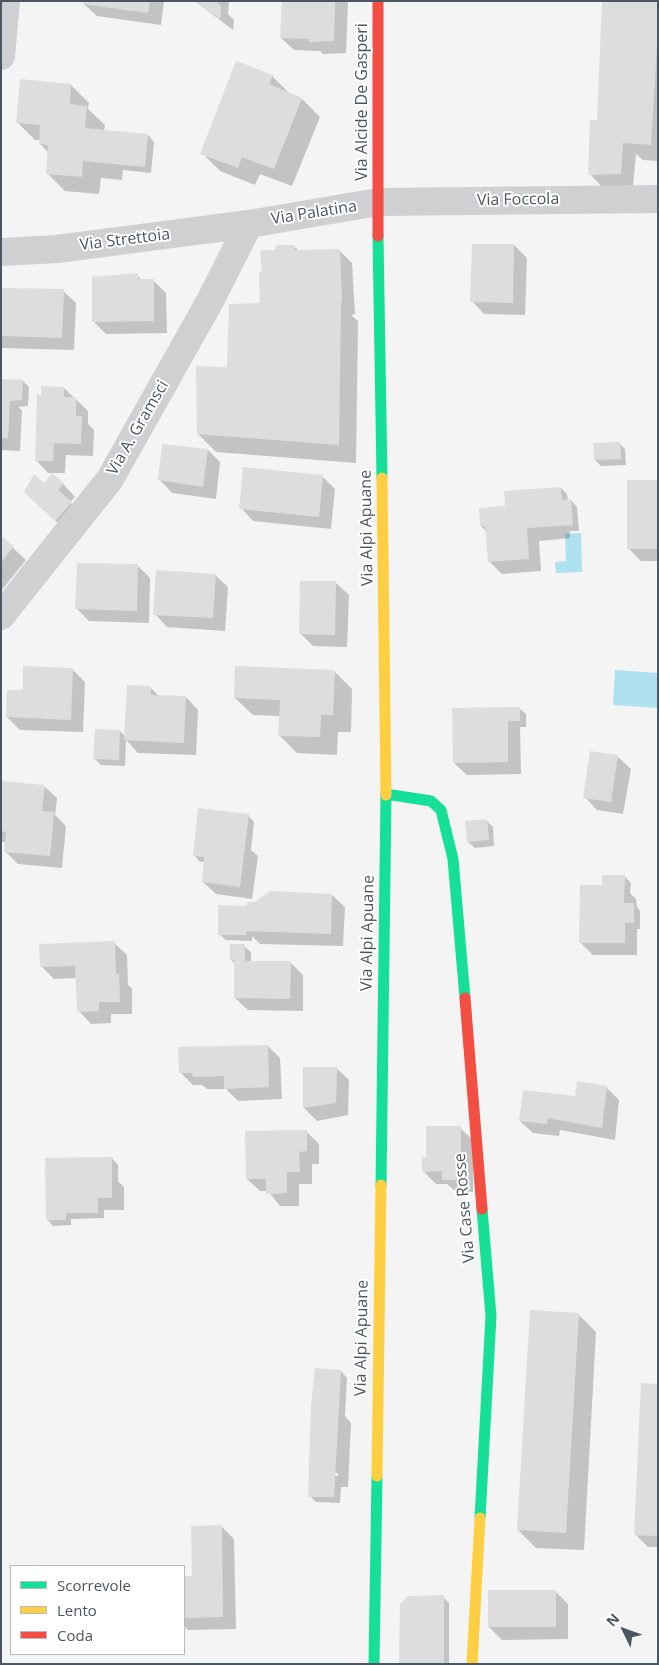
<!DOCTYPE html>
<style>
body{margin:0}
#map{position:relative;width:659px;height:1665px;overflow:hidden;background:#f4f4f4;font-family:"Open Sans",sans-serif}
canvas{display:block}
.frame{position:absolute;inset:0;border:2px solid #4a5661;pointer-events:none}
.legend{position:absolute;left:10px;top:1565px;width:175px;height:90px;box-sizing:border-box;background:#fff;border:1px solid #b7bbc0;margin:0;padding:6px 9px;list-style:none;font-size:15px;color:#4a5661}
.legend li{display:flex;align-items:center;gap:10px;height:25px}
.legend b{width:25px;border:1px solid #b7bbc0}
.north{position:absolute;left:599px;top:1605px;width:50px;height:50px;-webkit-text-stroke:4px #fff;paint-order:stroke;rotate:312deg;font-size:14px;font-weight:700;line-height:20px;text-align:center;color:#4a5661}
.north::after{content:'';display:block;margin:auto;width:18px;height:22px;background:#4a5661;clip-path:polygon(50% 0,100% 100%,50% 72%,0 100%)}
</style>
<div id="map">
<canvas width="659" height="1665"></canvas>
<div class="frame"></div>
<ul class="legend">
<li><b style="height:6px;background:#16e098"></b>Scorrevole</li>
<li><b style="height:6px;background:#ffcf43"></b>Lento</li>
<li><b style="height:6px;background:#f24e42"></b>Coda</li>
</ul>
<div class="north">N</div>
</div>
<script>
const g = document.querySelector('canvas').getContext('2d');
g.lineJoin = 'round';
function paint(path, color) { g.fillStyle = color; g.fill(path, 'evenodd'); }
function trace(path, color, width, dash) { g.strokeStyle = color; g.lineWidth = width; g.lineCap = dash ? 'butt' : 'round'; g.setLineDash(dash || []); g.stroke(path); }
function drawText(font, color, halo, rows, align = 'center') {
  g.font = font + ' "Open Sans",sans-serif'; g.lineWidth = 4; g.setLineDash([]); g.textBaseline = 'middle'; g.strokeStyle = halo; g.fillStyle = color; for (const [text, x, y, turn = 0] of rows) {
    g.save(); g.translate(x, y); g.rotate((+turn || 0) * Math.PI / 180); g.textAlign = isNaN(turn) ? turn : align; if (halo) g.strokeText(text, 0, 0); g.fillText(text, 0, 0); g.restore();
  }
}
paint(new Path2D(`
 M581,533L582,572L556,573L555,562L566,561L565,534Z
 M615,670L658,673V708L613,705Z`), '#aee2f0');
paint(new Path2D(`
 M85,1H164L161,25L97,16L84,4Z
 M195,1H229L228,14L234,20L233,30Z
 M283,1H346L348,3L346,53L323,54L320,51L294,50L281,38Z
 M658,1V161L643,160L636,154L633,186L602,187L590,174L598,121Z
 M272,76L290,94L302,99L320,117L292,186L260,174L255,185L220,171L202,153Z
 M71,85L89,103L88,109L105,125L104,131L148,135L154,142L151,173L123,170L122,180L101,178L99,194L65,191L47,173L49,153L40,144V140H35L17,122Z
 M514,245L527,258L525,315L484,314L472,301L474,246Z
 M294,246L299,251L339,250L352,263L355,314L351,315L358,321L356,463L216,452L198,434L228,368L264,305L276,251Z
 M137,275L143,281L153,280L166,293L167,333L106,334L94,322Z
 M1,289L63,291L76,303L74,350L1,348Z
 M1,380L23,381L29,387L28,406L18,407L22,410L20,451L1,450Z
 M64,388L88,411V424L94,430L93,456L66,455L65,473H48L36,460L42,397Z
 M619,443L625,449L626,465L601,466L595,460Z
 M208,450L220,462L216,499L172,493L160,480Z
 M322,476L335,489L331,529L253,521L241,508Z
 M658,481V561H641L628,548Z
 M44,484H63L75,497L70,502L84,516L69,533L38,505Z
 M561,488L567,494L568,501L571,500L577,507L579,531H570V538L539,541L541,571L502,574L489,561L487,532L481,526L506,507Z
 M1,537L26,560L1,591Z
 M138,566L150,578L149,623L89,621L76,608Z
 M215,575L228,587L225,631L167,627L155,614Z
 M336,583L349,595L347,647L313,646L301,634Z
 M72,669L85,682L83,732L20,730L7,717L24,692Z
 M334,671L352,689L351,732H338L337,755L297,753L279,735L280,716L253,715L235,698Z
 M151,688L159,696L186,697L198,710L196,755L138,753L126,740L125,766L101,765L95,759L120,731L126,737Z
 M519,708L526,714V727H520L521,774L467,775L454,763Z
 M591,753L618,757L631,769L623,814L597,810L585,797Z
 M1,782L44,786L57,798L55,815L66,826L62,868L18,864L5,851L6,842H1Z
 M248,815L254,822L251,850L258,856L252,899L216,894L203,882L205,862H200L194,855Z
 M487,821L493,827L494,846L475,848L468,842Z
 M625,877L631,883L630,893L636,899L637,907L640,911V929H637V955H593L580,942L603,886Z
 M332,895L345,907L343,946L260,944L252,936V941L226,940L219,934L248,907Z
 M114,943L127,955L128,985L132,988V1014H111V1023L91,1024L79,1011L77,978L54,979L41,966Z
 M244,946L251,952V962L291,963L303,975V1011L248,1010L235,998V964L231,960Z
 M268,1046L280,1058L282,1099L238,1101L226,1089H207L202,1085H193L180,1072Z
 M305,1068H336L349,1080L348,1115L317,1121L304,1108Z
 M606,1087L619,1100L615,1140L560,1130L559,1136L533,1133L520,1121L577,1097Z
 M460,1128L473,1140V1192H456L447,1184H436L423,1171L427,1159Z
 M306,1131L319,1144V1164H312V1184H299V1206H280L268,1191H260L247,1179Z
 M112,1158L118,1165V1181L124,1187V1210H104V1218L71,1219V1225L53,1226L47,1219Z
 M579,1315L596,1332L584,1550L536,1548L518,1530Z
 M341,1371L347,1378L345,1416L351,1423L348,1487H341L340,1503L316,1502L310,1496ZM322,1473H338V1476H322Z
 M658,1385V1547H648L635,1534Z
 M221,1526L234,1539L236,1629L188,1630L184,1626V1577H193Z
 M555,1591L568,1604V1639L502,1640L489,1627Z
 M443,1597L449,1603V1664H401Z`), '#0003');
paint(new Path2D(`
 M84,1H150L148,13L83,4Z
 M196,1H216L221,6L220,19Z
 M282,1H335L334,41L309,42V39L280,38Z
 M602,1H658V31L651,145L623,143L621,174L588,175L590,120H597Z
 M236,61L273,75L269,84L302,98L274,169L242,157L238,168L200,154Z
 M20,79L71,84L70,104L87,106L85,128L148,134L145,167L83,161L82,177L46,174L48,145L39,144L40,125L16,123Z
 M472,244H514L513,303L470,302Z
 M276,245H295V250L340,249L342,302H341L339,445L197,434L196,366L227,367L229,304L260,303L259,272L262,271L260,250H275Z
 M138,273V279H154V321L92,322V277Z
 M1,288L64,289L62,338L1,336Z
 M1,379L23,380L22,400L10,401L8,438H1Z
 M41,386L64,387V397H76V416H82L81,444L54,443L53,461H35L37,394L41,395Z
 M620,442L621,459L594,460L593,443Z
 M162,444L208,449L203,487L158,480Z
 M243,467L323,475L319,517L239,509Z
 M52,473L64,483L58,490L72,502L55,521L24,492L34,474L44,483Z
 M627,480H658V549H627Z
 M561,487L562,500L571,499L573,525L527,528L529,559L488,562L485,526H480L479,508L505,506L504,491Z
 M1,536L14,546L1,563Z
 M77,563L138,564L137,611L75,609Z
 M156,570L216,574L213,618L153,615Z
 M300,581H336L335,635L299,634Z
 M23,666L73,668L71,720L6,717L7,690H23Z
 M235,666L335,670L333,715H321L320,737L278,736L280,700L234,698Z
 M127,685L151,686V695L186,696L184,743L124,740Z
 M508,707H520V721H508V762L453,763L452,708Z
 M95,729L120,730L119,760L93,759Z
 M590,751L618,755L611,802L583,798Z
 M1,781L45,785L42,811L54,812L50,856L4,852L6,832L1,831Z
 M198,808L249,814L240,887L202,882L204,857L193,856Z
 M487,819L489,840L467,842L465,821Z
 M602,875H625L624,903H634V923H625V943H579L580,885H602Z
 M270,891L332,894L331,934L247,931L246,935H218V905L247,906V902H255Z
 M115,941L116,974H119L120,1002H99V1011L77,1012L75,966L40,967L39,944Z
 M230,944H245V961H291L290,999L234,998V960H230Z
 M268,1045L269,1087L224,1089V1076L193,1077L192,1073H179L178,1047Z
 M303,1067H337L336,1103L303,1108Z
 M577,1081L607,1086L602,1128L548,1118L547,1124L519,1121L523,1090L575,1096Z
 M426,1126H461V1180H442V1171L422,1172V1157H426Z
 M307,1130V1151L299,1152L300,1172H287V1193L266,1194V1179H246L245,1131Z
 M112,1157V1198H98V1213H66V1220H46L45,1158Z
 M530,1310L579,1313L566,1533L517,1530Z
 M315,1368L341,1370L334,1497H308L311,1407Z
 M641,1383L658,1384V1536L634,1535Z
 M222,1525L223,1617L184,1618V1576H192L191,1526Z
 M488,1590H556V1627H488Z
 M444,1595V1664H399L400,1604L408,1596Z`), '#ddddde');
trace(new Path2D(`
 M1,56L6,1
 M1,252L57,249L249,224L378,202L658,199
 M1,616L110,479L210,301L249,224`), '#ced0d2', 28);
trace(new Path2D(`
 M378,236L382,478
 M386,794L431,801L441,810L453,859L465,998
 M381,1185L386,795
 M480,1518L491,1316L482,1209
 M374,1664L377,1476`), '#16e098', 11);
trace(new Path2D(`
 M382,478L386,795
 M377,1476L381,1185
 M472,1664L480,1518`), '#ffcf43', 11);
trace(new Path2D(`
 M378,1V236
 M465,998L482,1209`), '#f24e42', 11);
drawText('16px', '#4a5661', '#fff', [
 ["Via Alcide De Gasperi",362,102,-90],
 ["Via Foccola",518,200,-1],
 ["Via Palatina",314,213,-9],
 ["Via Strettoia",125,240,-7],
 ["Via A. Gramsci",138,428,-60],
 ["Via Alpi Apuane",367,528,-91],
 ["Via Alpi Apuane",368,933,-89],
 ["Via Case Rosse",465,1208,-95],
 ["Via Alpi Apuane",362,1338,-89]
]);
</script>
